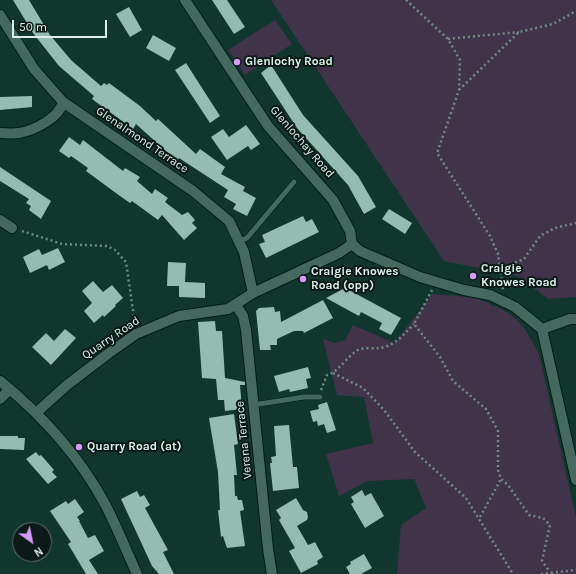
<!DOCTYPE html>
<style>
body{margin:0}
#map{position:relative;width:576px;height:574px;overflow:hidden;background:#11362d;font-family:Karla,sans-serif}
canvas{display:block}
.north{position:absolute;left:12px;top:522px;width:40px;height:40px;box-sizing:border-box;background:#0b1a16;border:1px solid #5f706a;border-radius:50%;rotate:147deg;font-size:11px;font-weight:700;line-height:16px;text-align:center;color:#dcf0e9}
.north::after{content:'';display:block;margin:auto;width:14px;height:18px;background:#d69bfa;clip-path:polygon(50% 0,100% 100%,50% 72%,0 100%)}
.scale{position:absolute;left:12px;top:20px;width:95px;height:18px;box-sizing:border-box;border:2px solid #dcf0e9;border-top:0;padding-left:5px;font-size:12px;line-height:14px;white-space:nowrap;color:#dcf0e9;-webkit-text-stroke:3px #0b1a16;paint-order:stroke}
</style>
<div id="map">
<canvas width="576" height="574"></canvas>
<div class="north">N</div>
<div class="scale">50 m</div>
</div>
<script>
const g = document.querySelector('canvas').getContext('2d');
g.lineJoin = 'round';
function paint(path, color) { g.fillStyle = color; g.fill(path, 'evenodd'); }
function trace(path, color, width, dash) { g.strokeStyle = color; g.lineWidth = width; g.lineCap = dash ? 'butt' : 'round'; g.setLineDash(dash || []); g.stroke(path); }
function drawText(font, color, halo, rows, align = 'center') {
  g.font = font + ' Karla,sans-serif'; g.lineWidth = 4; g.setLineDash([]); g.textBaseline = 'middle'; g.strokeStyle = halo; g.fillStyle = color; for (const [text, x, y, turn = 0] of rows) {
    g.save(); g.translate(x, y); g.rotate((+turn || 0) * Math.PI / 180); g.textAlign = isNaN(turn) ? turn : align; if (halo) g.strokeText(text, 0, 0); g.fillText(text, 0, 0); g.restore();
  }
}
paint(new Path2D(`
 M271,0H576V297L548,299L518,276L444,261Z
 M275,20L292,44L245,75L228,50Z
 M432,294C445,295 485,296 493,307L495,306C521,318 526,329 539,354L576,517V574H397L401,525L426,508L414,479L368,481L339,496L326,454L373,443L364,397L337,395L323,339L335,343L345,340L353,325L395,343Z`), '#41334a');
paint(new Path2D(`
 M13,0H29L50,35L71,60L101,86L104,83L107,85L109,83L140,106L156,121L158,119L196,154L200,149L225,167L221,174L245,187L243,191L256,198L247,216L233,209L236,204L224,197L228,190L179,158L177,161L136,124L133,129L92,99L94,96L59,66L33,33Z
 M212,0H227L245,27L234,34Z
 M129,7L142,30L130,37L116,14Z
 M153,35L176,48L169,61L146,48Z
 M186,63L220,116L210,123L175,70Z
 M271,65L303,115L358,176L376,207L364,214L348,185L297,128L261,73Z
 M32,96V107L0,110V97Z
 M246,125L260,144L251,150L248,146L227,160L211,137L223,129L229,137Z
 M69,137L80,145L83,140L123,171L125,168L140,177L137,181L152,194L155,189L168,198L165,202L182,215L188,212L195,220L192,223L197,228L184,240L162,215L158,220L132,201L130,203L120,196L86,171L88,168L71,156L69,158L59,151Z
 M0,167L51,201L41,219L29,210L31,206L26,203L29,199L0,181Z
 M389,209L412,223L405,234L382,219Z
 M303,216L306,222L312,219L319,232L266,258L259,244L265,242L262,235Z
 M58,248L65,262L49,270L47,265L30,273L23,257L39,249L42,255Z
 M168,262L186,263L185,282L205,283V298L179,297V286H167Z
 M93,281L103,292L112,285L123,298L115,305L116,306L104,317L103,315L94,323L84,311L92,303L82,291Z
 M343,289H347L401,318L391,335L379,329L382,323L361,312L359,316L326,298Z
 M323,300L333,318L304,333L303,331H294L277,339V345H270L271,350H260L256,311L259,308L274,307L275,312L280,311L281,322Z
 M215,321L216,331H222L225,378L245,382V385H240L242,409L225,411L224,400H218L216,379L202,378L198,322Z
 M65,329L76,338L51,365L32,347L46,333L54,341Z
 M308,367L311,378L306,379L308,388L290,392L289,389L279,392L274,376Z
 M327,402L336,430L327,433L324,424L318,426L317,421L313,422L310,411L319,409L318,405Z
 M234,414L238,444L234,445L237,475H234L235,496H237L238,500H242L244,510L240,511L245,546L227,548L223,536L221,537L218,510H220L218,472L209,418Z
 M289,425L293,467H297L299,488L273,491L270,463H272L271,457L276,456L274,426Z
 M0,436H18V438H25L24,450L0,449Z
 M36,452L39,456L41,455L54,470L52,472L57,477L48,484L26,459Z
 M362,490L365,496L371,493L384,516L365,528L351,504L354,502L351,497Z
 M137,491L140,497L144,495L150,505L145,508L168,550L163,552L174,574H159L152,566L121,499Z
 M296,498L303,510L307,512L308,517L307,520L297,526L308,545L315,542L323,557L317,561L318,564L301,573L289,551L295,548L279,520L281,518L276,510Z
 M75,499L84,512L77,517L80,521H79L88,538L95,535L104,551L89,560L98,574H86L68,544L71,542L50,511L66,501L68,504Z
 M364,554L372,568L361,574H350L346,567L351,564L350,562Z`), '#95bcb0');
const service = new Path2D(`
 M240,241L247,238L294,182
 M253,405L304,397H320`);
const minor = new Path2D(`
 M185,0L268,126L333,200L350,231L352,244
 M0,15L34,69L63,102L193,191L229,221L244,252L253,293
 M0,133C6,133 13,134 19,133C35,130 59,118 63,102
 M0,220L12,228
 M352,244L360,251L420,277L464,290L490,295L515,307L542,329L576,480
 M236,305L243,316L246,330L268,549L272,574
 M542,329L570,319H576
 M0,381C42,415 79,456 105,504C117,527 126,550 137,574
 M0,399L10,389
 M36,413L67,385L109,353L136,334L179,316L228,309L253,293L339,253L352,244`);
trace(service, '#011c16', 6);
trace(minor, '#011c16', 12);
trace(new Path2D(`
 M406,0L448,39L460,60L459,90L437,153L490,236L498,254L503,290
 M448,39L519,32
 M459,90L519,32L553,24L576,11
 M22,231L62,244L107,246L115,250L126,262L135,324
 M501,268L524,259L540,236L555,228L576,223
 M432,290L414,324L440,357L453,381L486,409L498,431V470L501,479L508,485L529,515L543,518L550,525L542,561L550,572
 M333,373L363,388L384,410L415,452L466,498L513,574
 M321,390L327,375C339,372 346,357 358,350C364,347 373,349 379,348C395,346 403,335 414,324
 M480,517L501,479
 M541,574L576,570`), '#6f8c84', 2.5, [2, 3]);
trace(service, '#45695f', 5);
trace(minor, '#45695f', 10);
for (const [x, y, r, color] of [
 [237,62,4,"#d69bfa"],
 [473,276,4,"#d69bfa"],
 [303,279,4,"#d69bfa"],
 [79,447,4,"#d69bfa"]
]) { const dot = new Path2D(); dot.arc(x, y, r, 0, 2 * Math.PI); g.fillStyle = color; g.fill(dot); trace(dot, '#0b1a16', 1.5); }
drawText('bold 12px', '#dcf0e9', '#0b1a16', [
 ["Glenlochy Road",245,62],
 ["Craigie",481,269],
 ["Knowes Road",481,283],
 ["Craigie Knowes",311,272],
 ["Road (opp)",311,286],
 ["Quarry Road (at)",87,447]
], 'left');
drawText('12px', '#dcf0e9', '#0b1a16', [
 ["Glenalmond Terrace",142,140,34],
 ["Glenlochay Road",302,142,49],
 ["Quarry Road",111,338,-34],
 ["Verena Terrace",244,440,-96]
]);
</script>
